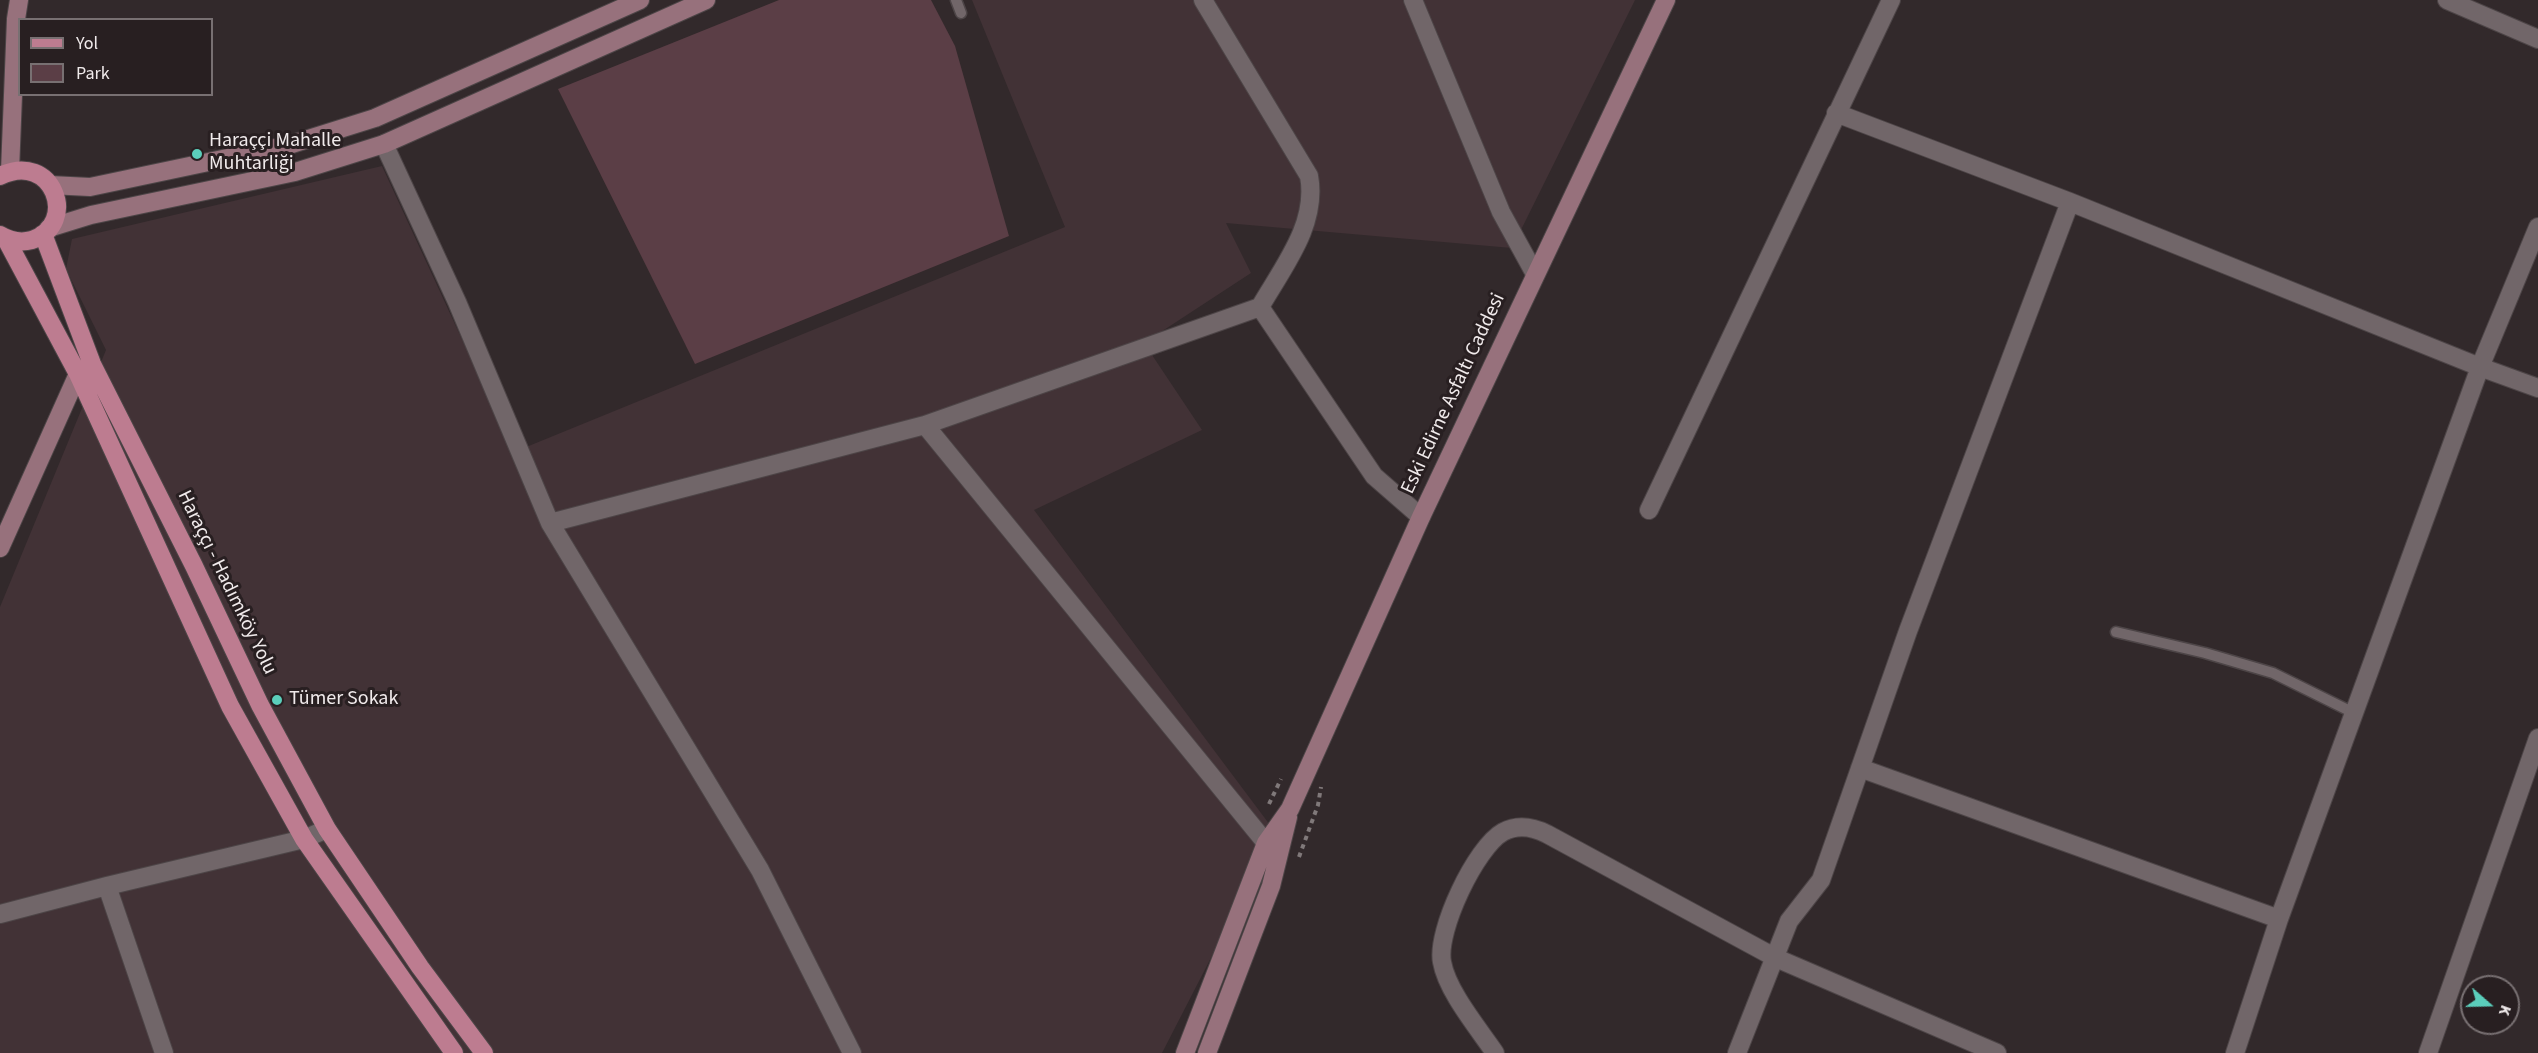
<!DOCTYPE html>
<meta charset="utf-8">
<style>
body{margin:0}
#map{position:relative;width:2538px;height:1053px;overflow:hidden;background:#32292b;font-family:"Source Sans 3",sans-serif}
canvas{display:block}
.legend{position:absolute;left:18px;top:18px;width:195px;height:78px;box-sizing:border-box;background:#281f21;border:2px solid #787072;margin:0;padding:8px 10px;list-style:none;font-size:18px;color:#f0eaeb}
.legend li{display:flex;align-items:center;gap:12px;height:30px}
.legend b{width:30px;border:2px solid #787072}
.north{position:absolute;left:2460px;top:975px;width:60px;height:60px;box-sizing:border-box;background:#281f21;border:2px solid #787072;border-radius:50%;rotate:110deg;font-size:16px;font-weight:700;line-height:24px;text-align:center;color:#f0eaeb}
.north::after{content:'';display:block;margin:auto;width:21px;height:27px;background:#5bcebb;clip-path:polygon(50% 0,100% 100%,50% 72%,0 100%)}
</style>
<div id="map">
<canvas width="2538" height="1053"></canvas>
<ul class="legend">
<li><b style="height:8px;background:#bd7c90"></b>Yol</li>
<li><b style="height:16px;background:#5b3e46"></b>Park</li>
</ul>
<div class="north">K</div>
</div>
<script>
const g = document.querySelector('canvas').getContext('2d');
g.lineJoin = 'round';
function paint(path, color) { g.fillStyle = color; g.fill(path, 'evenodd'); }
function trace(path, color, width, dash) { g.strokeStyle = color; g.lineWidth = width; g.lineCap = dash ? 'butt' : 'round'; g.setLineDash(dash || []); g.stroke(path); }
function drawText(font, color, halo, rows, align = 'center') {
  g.font = font + ' "Source Sans 3",sans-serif'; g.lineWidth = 6; g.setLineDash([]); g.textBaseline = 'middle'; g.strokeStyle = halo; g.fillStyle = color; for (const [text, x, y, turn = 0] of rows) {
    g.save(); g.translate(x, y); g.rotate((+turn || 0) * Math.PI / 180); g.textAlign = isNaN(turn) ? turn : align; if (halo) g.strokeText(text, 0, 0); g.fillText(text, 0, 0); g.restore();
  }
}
paint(new Path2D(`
 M972,0H1635L1512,248L1226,223L1251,273L1144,343L1202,430L1034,510L1273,829L1234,913L1162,1053H0V607L106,350L66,269L72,239L382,166L514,452L1065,227Z`), '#423236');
paint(new Path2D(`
 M779,0H931L955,46L1009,236L695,364L558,89Z`), '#5b3e46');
const lane = new Path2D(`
 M956,0L961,13
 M2116,632L2205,653L2273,673L2354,713`);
const street = new Path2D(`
 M1203,0L1309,176C1318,224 1283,267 1260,307
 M1413,0L1501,212L1535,274
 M2447,0L2538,39
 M1836,113L2070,202L2480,367L2538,388
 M384,144L457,302L550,523L760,870L852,1053
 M925,425L1266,843
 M1649,510L1891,0
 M550,523L925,425L1260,307L1374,476L1421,517
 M1860,768L2279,919
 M107,886L164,1053
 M0,914L107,886L304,839L327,829
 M1495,1053C1478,1028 1447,991 1442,962C1436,931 1476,847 1503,832C1518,824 1533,827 1547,834L1776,958L1997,1053
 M1737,1053L1789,921L1821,880L1908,631L2070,202
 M2235,1053L2279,919L2480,367L2538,227
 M2428,1053L2538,738`);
const secondary = new Path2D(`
 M10,171L16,19L19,0
 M50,185L90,187L289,145L375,118L640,0
 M49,228L91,215L295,172L384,144L706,0
 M0,548L78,374L88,366
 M1185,1053L1266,843L1290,809L1421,517L1666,0
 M1207,1053L1271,886L1288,817`);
const primary = new Path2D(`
 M0,176C53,150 80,224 32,240C21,243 10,241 0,235
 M43,234L92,364L194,566L260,705L327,829L420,967L484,1053
 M6,239L78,374L230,706L304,839L454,1053`);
trace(lane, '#4d4547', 13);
trace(street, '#4d4547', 20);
trace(secondary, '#4d4547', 20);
trace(primary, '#4d4547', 20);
trace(new Path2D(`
 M1269,804L1281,779
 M1299,857L1318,805L1321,787`), '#80797a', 4, [4.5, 4.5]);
trace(lane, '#716669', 10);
trace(street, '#716669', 18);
trace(secondary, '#97717c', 18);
trace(primary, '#bd7c90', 18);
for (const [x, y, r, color] of [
 [197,154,6,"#5bcebb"],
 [277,700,6,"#5bcebb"]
]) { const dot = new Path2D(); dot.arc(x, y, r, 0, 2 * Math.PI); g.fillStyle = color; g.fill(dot); trace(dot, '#281f21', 2); }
drawText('20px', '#f0eaeb', '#281f21', [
 ["Haraççi Mahalle",209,142],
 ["Muhtarliği",209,165],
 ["Tümer Sokak",289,700]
], 'left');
drawText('20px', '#f0eaeb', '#281f21', [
 ["Eski Edirne Asfaltı Caddesi",1454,394,-65],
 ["Haraççı - Hadımköy Yolu",226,583,64]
]);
</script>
